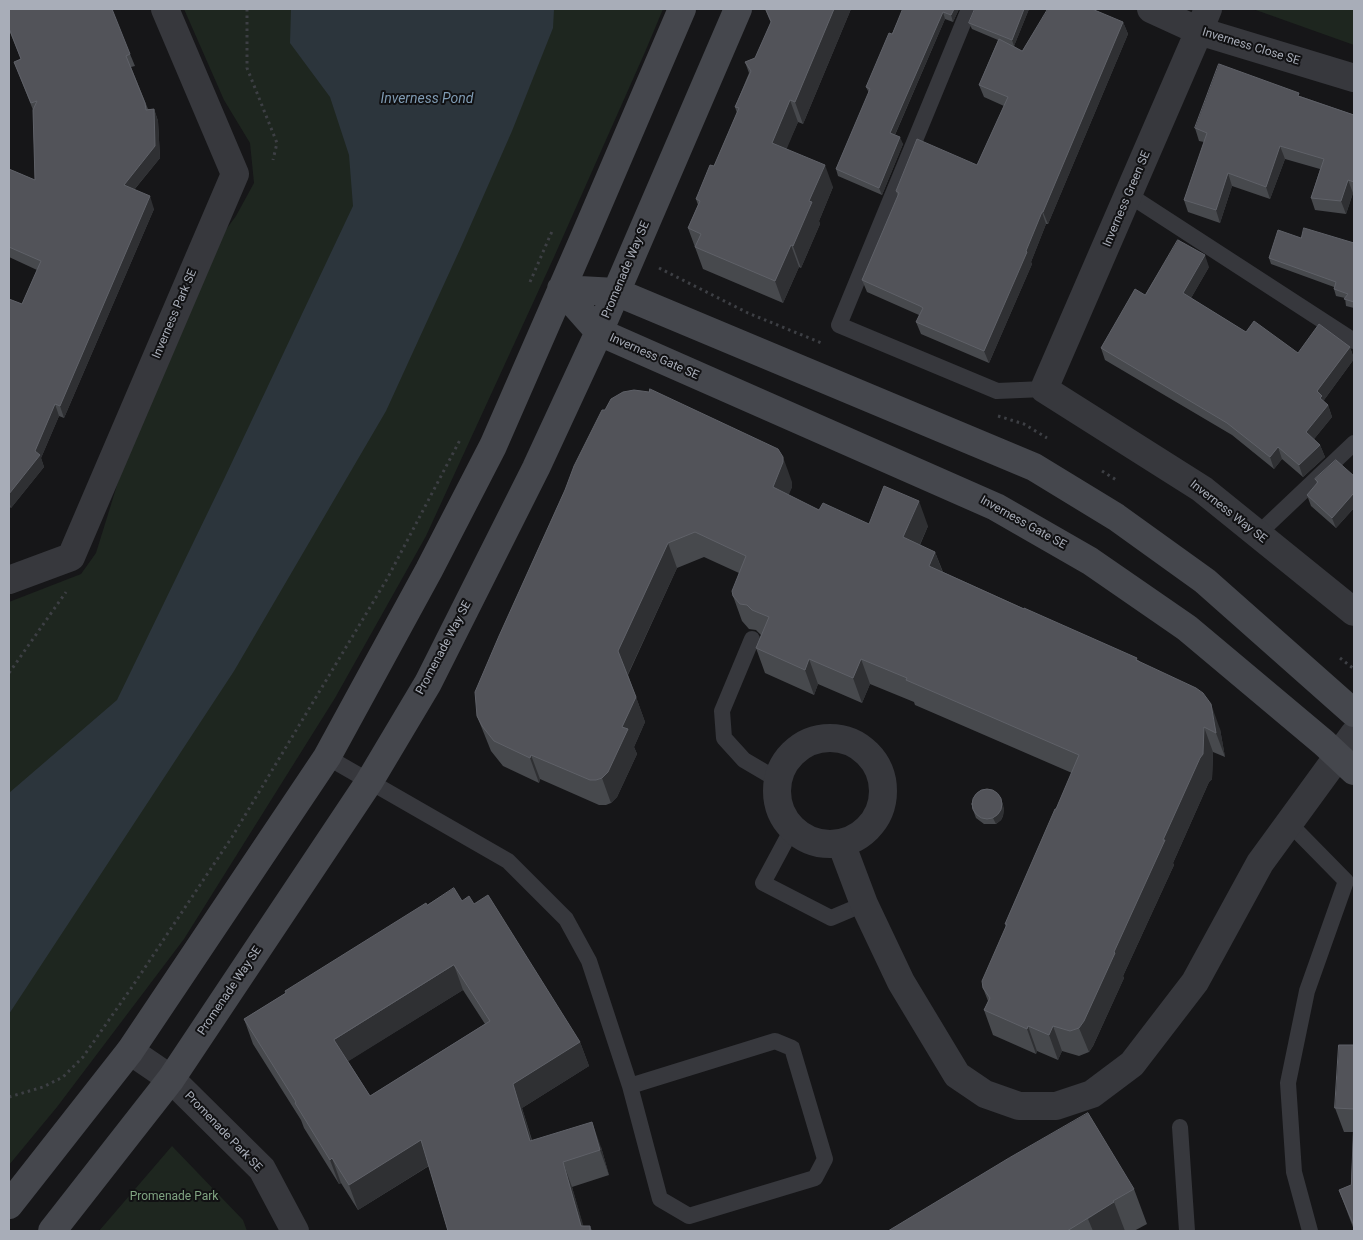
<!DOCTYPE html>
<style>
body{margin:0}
#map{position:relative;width:1363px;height:1240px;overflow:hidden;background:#161618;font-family:Roboto,sans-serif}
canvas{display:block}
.frame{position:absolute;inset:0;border:10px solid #a8adb8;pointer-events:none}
</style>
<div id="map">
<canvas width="1363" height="1240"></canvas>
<div class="frame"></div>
</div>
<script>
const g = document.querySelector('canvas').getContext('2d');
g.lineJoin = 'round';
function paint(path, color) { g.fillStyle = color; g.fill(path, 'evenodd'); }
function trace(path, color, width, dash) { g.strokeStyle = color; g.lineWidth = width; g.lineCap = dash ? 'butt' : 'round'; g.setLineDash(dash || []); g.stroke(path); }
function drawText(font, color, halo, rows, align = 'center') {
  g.font = font + ' Roboto,sans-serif'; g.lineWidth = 4; g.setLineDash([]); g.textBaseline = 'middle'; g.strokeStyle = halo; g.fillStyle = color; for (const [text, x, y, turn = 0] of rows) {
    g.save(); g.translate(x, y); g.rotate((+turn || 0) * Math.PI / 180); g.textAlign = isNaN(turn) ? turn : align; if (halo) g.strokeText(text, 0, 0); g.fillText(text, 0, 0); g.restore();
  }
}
paint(new Path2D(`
 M184,9H663L645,52L554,257L426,536L335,698L184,939L57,1107L9,1165V602L81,574L96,553L131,440L213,247L236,216L254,183L250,143L224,100Z
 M1253,9H1354V45Z
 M172,1146L243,1220L247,1231H99Z`), '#1e261f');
paint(new Path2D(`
 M291,9H554L553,28L512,131L461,247L386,411L234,671L9,1014V793L117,700L225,477L353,206L349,155L330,97L290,43Z`), '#2c353c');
trace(new Path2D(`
 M247,9V68L277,143L273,160
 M659,268L748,313L824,344
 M530,282L553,229
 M998,416L1024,424L1047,438
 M1102,471L1118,481
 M1340,658L1354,669
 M9,673L66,592
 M9,1097L43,1087L63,1077L83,1057L132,987L232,837L387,579L461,438`), '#3d3f44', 3, [2.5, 4]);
trace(new Path2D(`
 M969,9L839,325L997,391L1044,389
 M1129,195L1354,341
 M1258,534L1354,443
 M752,639L722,711L724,738L744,760L778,780
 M327,757L508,861L566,919L589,961L630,1086L660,1199L689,1216L815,1178L825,1159L792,1048L775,1041L630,1086
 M1289,823L1346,881L1307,991L1288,1083L1294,1172L1310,1231
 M792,829L763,883L831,918L864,904
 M1180,1127L1187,1231`), '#37383d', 16);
trace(new Path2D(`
 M1151,9L1199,31L1354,78
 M1208,9L1199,31L1044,389L1202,489L1354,612
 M9,580L71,557L235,174L165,9
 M777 791a53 53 0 1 1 106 0a53 53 0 1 1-106 0Z
 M841,843L864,904L901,982L957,1075L985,1094L1019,1106H1056L1092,1094L1132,1064L1195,982L1260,863L1354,734
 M130,1051L171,1079L262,1169L295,1231`), '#37383d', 28);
trace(new Path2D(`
 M561,289L599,332L996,507L1090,561L1187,628L1324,743L1354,771
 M561,289L616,292L1034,467L1116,517L1205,581L1354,713
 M9,1205L130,1051L327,757L429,570L493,446L583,240L682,9
 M52,1231L171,1079L369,782L428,683L536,468L599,332L738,9`), '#45474d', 28);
paint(new Path2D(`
 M9,9L130,54L135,66L131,67L148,109H154L158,121L160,158L134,190L154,209L64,418L59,416L41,458L44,467L11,508L9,506V299L22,304L37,270L9,257V169L35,180L33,110L14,62L21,59L9,30Z
 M765,9H851L803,124L798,122L786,149L833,187L819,221L820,224L801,268L799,267L783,303L703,269L688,228L698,205L696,199L714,166L737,113L735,107L749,73L745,62L755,58L771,23Z
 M903,9H959L953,22L945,19L895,135L903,144L882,195L838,176L836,169L869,93L866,87L892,34Z
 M1029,9L1014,46L1022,51L1123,22L1128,34L1048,224H1046L1031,262L1032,264L989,363L921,334L916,322L919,315L867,292L862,280L898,197L896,191L977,165L1004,106L984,97L979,85L998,40L972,29L969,23Z
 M1300,96L1354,115V193H1353L1346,214L1315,210L1311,198L1320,169L1285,159L1270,199L1232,186L1220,223L1188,212L1184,200L1204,142L1199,141L1195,128Z
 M1301,238L1354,243V308L1346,306L1345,298L1336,296L1334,289V287L1271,264L1269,258Z
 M1209,267L1191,298L1246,332L1298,353L1350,347L1354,359L1324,400V402L1328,405L1332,417L1314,439L1320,445L1325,457L1303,477L1282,459L1274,469L1232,435L1105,360L1101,348L1145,295Z
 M1354,476V508L1336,528L1311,506L1307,495L1317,484L1315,479Z
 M792,482V487L788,495L819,510L869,524L928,526L920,545L935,552L943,572L1138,660L1220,729L1225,757L1213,752L1212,779L1209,782L1173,863L1174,865L1123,976L1124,978L1093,1046L1089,1052L1079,1056L1062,1051L1058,1060L1037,1051L1036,1054L993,1035L984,1010L988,1001L983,988L1006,927L1005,924L1056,809L1072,773L952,721L915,705L914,702L870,684L862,703L818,684L814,695L765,673L756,648L761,635L756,630L749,629L742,621L733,596L739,573L704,557L677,568L628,675L645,722L634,747L637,754L617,797L611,803L606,805H599L540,779L539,783L503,766L491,751L477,716L565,490Z
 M972,807L1004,808L1003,816L1001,820L996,824H984L976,818Z
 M462,901L474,904L580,1042L589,1066L522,1108L532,1140L601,1147L609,1175L572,1187L583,1226H590L592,1231H446H448L429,1166L358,1210L341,1183L339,1184L304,1128L301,1120L253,1044L244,1019L427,905ZM463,990L485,1024L370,1096L348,1061Z
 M1354,1045V1230L1339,1190L1351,1185L1354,1132H1344L1335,1108Z
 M1134,1189L1147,1224L1134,1231H888Z`), '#47494d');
paint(new Path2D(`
 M834,9H851L803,124L795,102Z
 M954,9H959L953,22L951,15Z
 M1024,9H1029L1014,46L1012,40Z
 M943,12L945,19L893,139L890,133Z
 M1123,22L1128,34L1048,224L1043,212Z
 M790,100L798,122L780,165L772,143Z
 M154,109L158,121L160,158L128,197L124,185Z
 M900,137L903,144L882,195L879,188Z
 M1280,146L1285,159L1270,199L1266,187Z
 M825,165L833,187L819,221L820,224L801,268L793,246L809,201Z
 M1228,173L1232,186L1220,223L1216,210Z
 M1348,180L1353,193L1346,214L1341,201Z
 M150,196L154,209L64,418L60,406Z
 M1042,212L1046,224L1031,262L1032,264L989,363L984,351Z
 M791,245L799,267L783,303L775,281Z
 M1205,255L1209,267L1187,305L1183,293Z
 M1350,347L1354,359L1324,400L1326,407L1328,405L1332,417L1310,444L1306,432L1317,391Z
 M55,404L59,416L41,458L44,467L11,508L9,501V494L35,451Z
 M1320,445L1325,457L1303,477L1299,465Z
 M1278,447L1282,459L1274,469L1270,457Z
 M783,457L792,482V487L782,512L773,487Z
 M1353,494L1354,496V508L1336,528L1332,518Z
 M919,501L928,526L912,562L903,537Z
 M668,543L677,568L627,676L618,651Z
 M935,552L944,576L929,566Z
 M809,659L818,684L814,695L805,670Z
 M861,659L870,684L862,703L853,678Z
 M636,697L645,722L634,747L637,754L617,797L611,803L602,778L622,727Z
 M1211,704L1220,729L1225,757L1216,733Z
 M1204,727L1213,752L1212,779L1209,782L1173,863L1174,865L1123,976L1124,978L1093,1046L1089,1052L1079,1028L1163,840Z
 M531,755L540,779L539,783L530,758Z
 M1001,798L1004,808L1003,816L1001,820L996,824L993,818Z
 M454,965L463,990L344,1064L334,1040Z
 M1028,1026L1037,1051L1036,1054L1027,1029Z
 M1053,1026L1062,1051L1058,1060L1049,1035Z
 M580,1042L589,1066L522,1108L539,1166L530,1141L513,1084Z
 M592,1122L601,1147L609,1175L600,1150Z
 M421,1140L430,1165L358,1210L349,1185Z
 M332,1158L341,1183L339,1184L330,1160Z
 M563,1162L572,1187L585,1231H583Z
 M1114,1202L1125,1231H1093L1088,1219Z`), '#2f3033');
const building = new Path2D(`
 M9,9H112L130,54L126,56L145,103L146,110L154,109L155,146L124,185L150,196L60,406L55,404L35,451L40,455L9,494V299L22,304L41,261L9,247V169L35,180L33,110L37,101L31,103L14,62L21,59L9,28Z
 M766,9H834L795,102L790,100L772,143L825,165L809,201L812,202L793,246L791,245L775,281L695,247L701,234L688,228L700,201L696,199L710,165L714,166L739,108L735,107L751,71L745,62L755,58L771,22Z
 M903,9H954L951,15L943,12L890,133L900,137L879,188L836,169L870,89L866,87L889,33L892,34Z
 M975,9H1024L1012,40L969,23Z
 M1048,9H1092L1123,22L1043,212H1042L1026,251L1027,252L984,351L916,322L923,308L920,306L862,280L899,193L896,191L917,139L977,165L1008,97L979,85L999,39L1022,51Z
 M1219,64L1299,93L1298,96L1354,115V182L1348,180L1341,201L1311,198L1324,159L1280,146L1266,187L1228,173L1216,210L1184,200L1207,133L1195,128Z
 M1304,228L1354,243V302L1344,299L1348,294L1334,289L1336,282L1269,258L1278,230L1301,238Z
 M1178,240L1205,255L1183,293L1246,332L1254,321L1298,353L1319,324L1350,347L1317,391L1322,396L1320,398L1328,405L1306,432L1320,445L1299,465L1278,447L1270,457L1227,423L1101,348L1135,289L1145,295Z
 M650,389L778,449L783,457V462L773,487L819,510L823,503L869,524L884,486L919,501L903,537L935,552L929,566L1024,609V608L1137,658L1136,660L1196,688L1203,693L1211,704L1216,733L1204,727L1203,754L1200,758L1163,840H1165L1114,952L1115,953L1084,1021L1079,1028L1070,1031L1053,1026L1049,1035L1028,1026L1027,1029L984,1010L990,998L983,988L982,981L1007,924H1005L1055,809H1056L1079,755L943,696L906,680L907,678L861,659L853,678L809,659L805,670L756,648L769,617L752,610L747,605L740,604L733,596L732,591L746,556L695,532L668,543L618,651L636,697L622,727L628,729L608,772L602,778L596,780H590L531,755L530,758L494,741L482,726L477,716L475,692L499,636L565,490L574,466L602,410H605L611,399L623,392L634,390L649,392Z
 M1336,460L1354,476V495L1353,494L1332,518L1307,495L1318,482L1315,479Z
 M972 804a15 15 0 1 1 30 0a15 15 0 1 1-30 0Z
 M454,888L462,901L469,896L474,904L488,895L580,1042L513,1084L530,1141L592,1122L600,1150L563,1162L581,1226H590V1231H446H448L421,1140L349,1185L332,1158L330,1160L295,1103L296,1102L244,1019L286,993L285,991L426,903L427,905ZM454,965L490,1021L370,1096L334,1040Z
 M1339,1045H1354V1109L1335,1108Z
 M1088,1113L1134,1189L1113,1201L1114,1202L1067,1231H888L1009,1158Z
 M1354,1117V1226L1339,1190L1351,1185Z`);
paint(building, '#525359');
trace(building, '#5f6168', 1);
drawText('12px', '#a8adb8', '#111113', [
 ["Inverness Close SE",1251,47,17],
 ["Inverness Green SE",1127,199,-67],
 ["Promenade Way SE",626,270,-67],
 ["Inverness Park SE",175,314,-67],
 ["Inverness Gate SE",654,357,24],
 ["Inverness Way SE",1228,512,38],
 ["Inverness Gate SE",1023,523,29],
 ["Promenade Way SE",444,648,-62],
 ["Promenade Way SE",230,991,-56],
 ["Promenade Park SE",223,1132,46]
]);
drawText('12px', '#7fa381', '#111113', [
 ["Promenade Park",174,1197]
]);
drawText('italic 14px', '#7f9bb3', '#111113', [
 ["Inverness Pond",427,99]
]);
</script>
